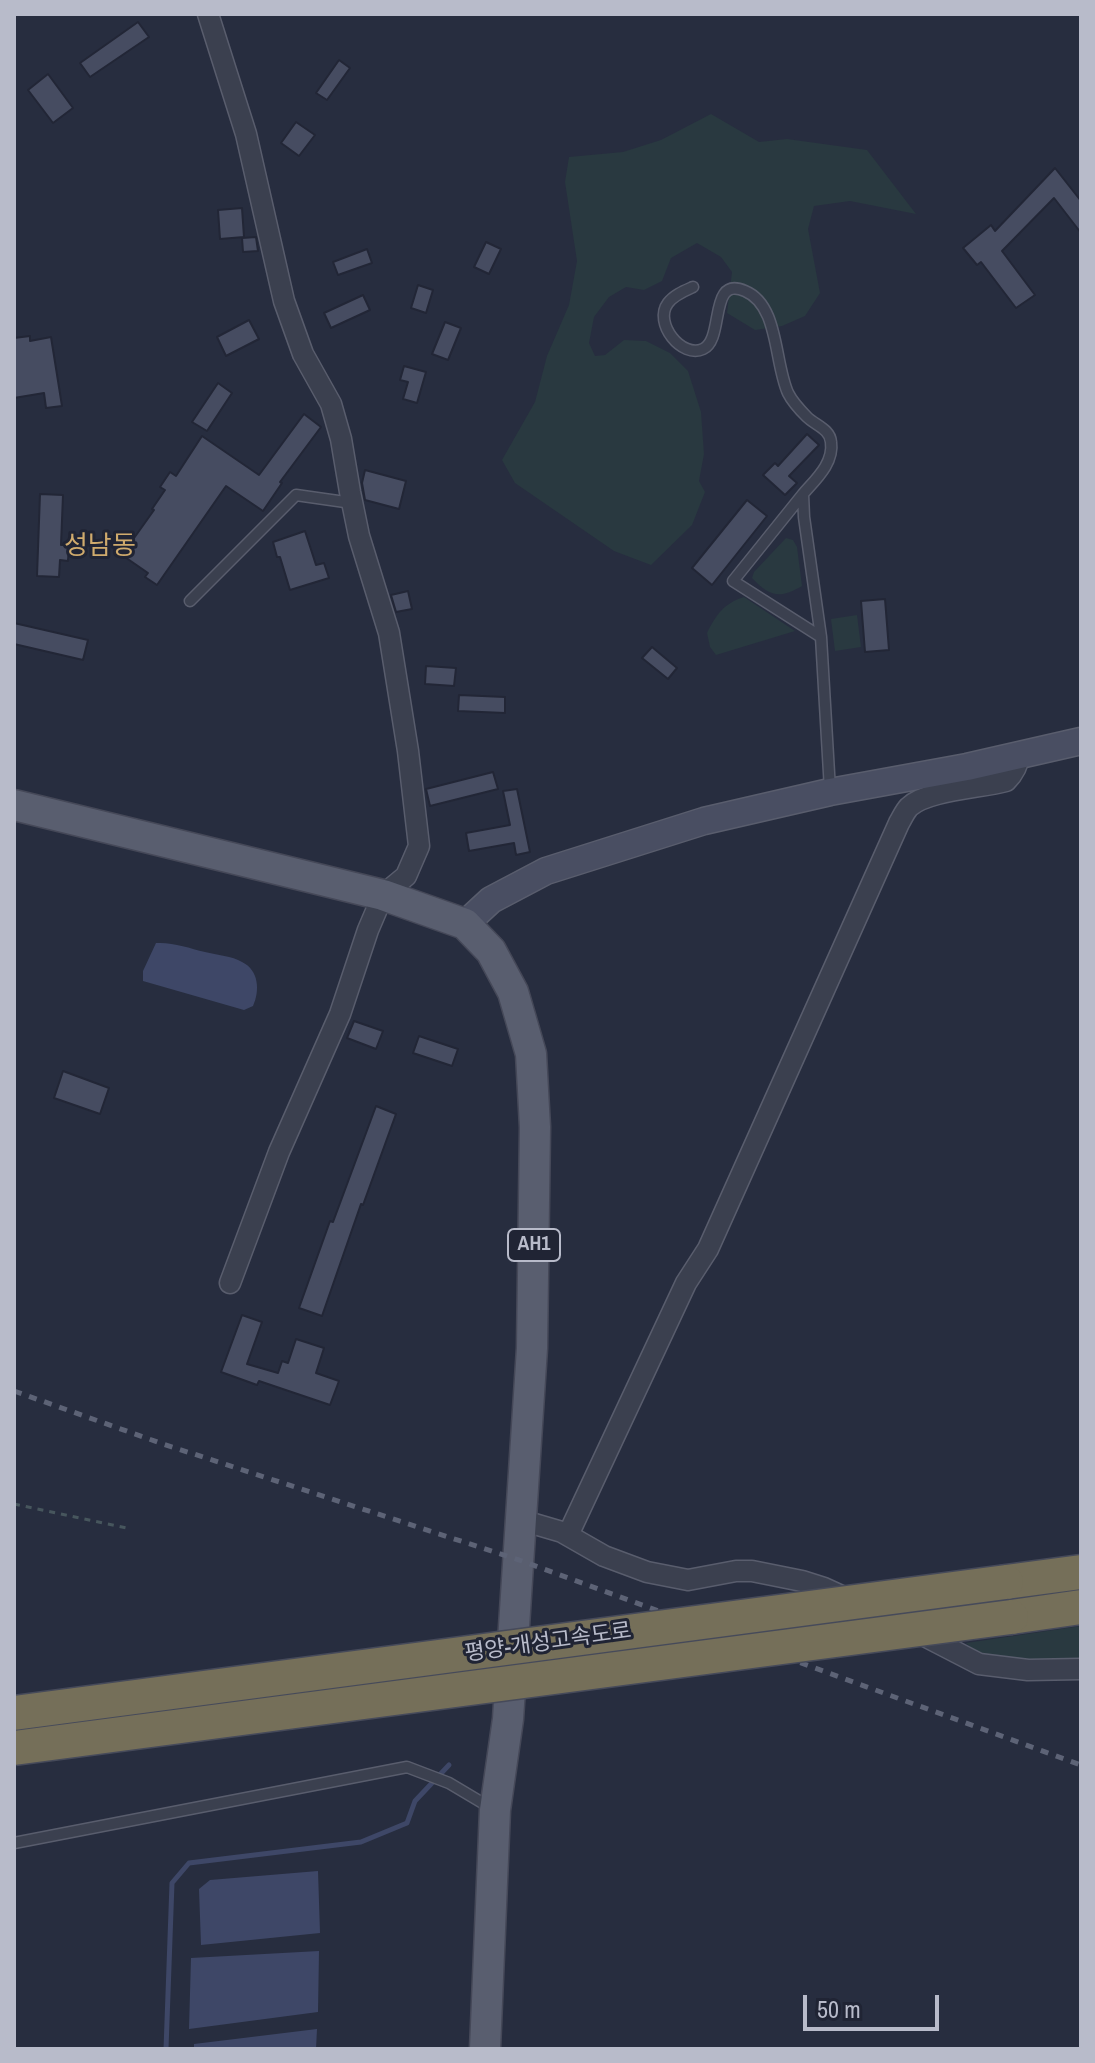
<!DOCTYPE html>
<meta charset="utf-8">
<style>
body{margin:0}
#map{position:relative;width:1095px;height:2063px;overflow:hidden;background:#272d3f;font-family:"Archivo Narrow",sans-serif}
canvas{display:block}
.frame{position:absolute;inset:0;border:16px solid #b8bbca;pointer-events:none}
.scale{position:absolute;left:803px;top:1995px;width:136px;height:36px;box-sizing:border-box;border:4px solid #b8bbca;border-top:0;padding-left:10px;font-size:24px;line-height:28px;white-space:nowrap;color:#b8bbca;-webkit-text-stroke:6px #202434;paint-order:stroke}
</style>
<div id="map">
<canvas width="1095" height="2063"></canvas>
<div class="frame"></div>
<div class="scale">50 m</div>
</div>
<script>
const g = document.querySelector('canvas').getContext('2d');
g.lineJoin = 'round';
function paint(path, color) { g.fillStyle = color; g.fill(path, 'evenodd'); }
function trace(path, color, width, dash) { g.strokeStyle = color; g.lineWidth = width; g.lineCap = dash ? 'butt' : 'round'; g.setLineDash(dash || []); g.stroke(path); }
function drawText(font, color, halo, rows, align = 'center') {
  g.font = font + ' "Archivo Narrow","Noto Sans KR",sans-serif'; g.lineWidth = 6; g.setLineDash([]); g.textBaseline = 'middle'; g.strokeStyle = halo; g.fillStyle = color; for (const [text, x, y, turn = 0] of rows) {
    g.save(); g.translate(x, y); g.rotate((+turn || 0) * Math.PI / 180); g.textAlign = isNaN(turn) ? turn : align; if (halo) g.strokeText(text, 0, 0); g.fillText(text, 0, 0); g.restore();
  }
}
paint(new Path2D(`
 M711,114L759,142L787,139L867,150L916,214L850,201L814,206L808,229L820,293L805,316L782,326L755,330L727,313L732,272L721,257L697,243L671,258L662,281L644,290L626,287L609,297L594,317L589,343L595,356L605,355L624,340L646,341L670,353L688,371L701,412L704,454L699,481L705,492L692,525L651,565L614,551L515,483L502,460L535,402L547,356L569,305L577,261L565,182L569,157L623,152L661,140Z
 M786,538L793,540L797,547L802,586C780,599 770,597 752,578L754,572Z
 M744,597L795,631L716,655L710,647L707,633C716,615 724,603 744,597Z
 M857,615L861,647L835,651L831,619Z
 M1081,1626V1664L982,1658L966,1643Z`), '#293940');
paint(new Path2D(`
 M156,943C173,942 189,948 205,952C217,955 232,956 242,962C259,970 260,991 253,1006L244,1010L143,981V971Z
 M318,1871L320,1933L201,1945L199,1889L210,1880Z
 M319,1951L318,2012L189,2029L191,1958Z
 M317,2029L316,2049H194V2044Z`), '#3e4767');
trace(new Path2D(`
 M166,2049L172,1883L189,1863L361,1842L407,1823L415,1801L449,1765`), '#3e4767', 5);
const building = new Path2D(`
 M138,22L149,37L90,77L80,63Z
 M339,60L350,68L327,100L316,93Z
 M48,74L73,108L53,123L28,90Z
 M296,122L315,135L299,156L281,143Z
 M1055,168L1081,201V233L1054,198L1002,251L1035,295L1016,308L981,262L977,265L963,248L991,225L995,231Z
 M242,208L244,237L220,239L218,210Z
 M256,237L258,251L243,252L242,238Z
 M486,242L501,249L489,274L474,267Z
 M367,249L372,263L338,275L333,262Z
 M418,285L433,290L426,313L411,308Z
 M363,295L370,310L331,328L324,313Z
 M249,320L259,339L226,356L217,337Z
 M445,322L461,328L448,360L432,354Z
 M30,336V341L51,337L62,406L46,408L44,393L14,398V338Z
 M404,366L426,372L417,403L403,399L408,382L400,380Z
 M218,383L232,393L207,431L192,422Z
 M304,414L321,427L280,482L282,483L263,511L226,486L157,585L145,577L148,573L122,555L154,510L152,509L165,490L160,487L170,472L176,476L202,436L259,475Z
 M807,434L819,445L789,476L797,483L785,495L763,475L775,463L778,466Z
 M365,470L406,481L399,509L365,500L362,483Z
 M40,494L63,495L61,545H69L68,561L60,560L59,577L37,576Z
 M747,500L767,516L712,585L692,568Z
 M305,531L316,565L324,563L329,578L290,590L280,557H277L273,542Z
 M408,591L412,609L396,612L391,595Z
 M885,599L889,650L865,652L861,601Z
 M14,623L88,640L83,660L14,644Z
 M652,647L677,668L668,679L642,658Z
 M426,666L456,668L454,686L425,684Z
 M459,695L505,697V713L458,711Z
 M493,772L498,789L430,806L426,789Z
 M517,789L530,852L516,855L514,843L469,851L466,833L510,825L503,791Z
 M354,1021L383,1031L376,1049L347,1038Z
 M419,1036L458,1049L452,1066L413,1053Z
 M63,1071L109,1088L100,1114L54,1098Z
 M376,1106L396,1114L363,1205L361,1204L322,1316L299,1308L330,1221L333,1222Z
 M242,1315L262,1322L247,1364L278,1373L282,1361L288,1363L296,1339L324,1348L316,1373L339,1381L330,1405L259,1381L257,1385L221,1372Z`);
paint(building, '#464c61');
trace(building, '#222636', 2);
const lane = new Path2D(`
 M693,287C684,291 674,295 668,303C653,323 682,359 703,349C725,339 708,275 745,291C779,305 774,362 788,393C792,401 801,411 807,417C815,425 830,429 831,442C834,463 816,479 803,494L804,517L821,637L830,790
 M803,494L733,581L821,637
 M190,601L296,495L352,503
 M14,1843L407,1767L449,1783L491,1808`);
const street = new Path2D(`
 M208,14L246,134L284,301L303,354L331,404L341,439L350,492L359,536L389,633L408,751L419,846L406,876L383,895L368,930L340,1014L279,1152L230,1283
 M521,1520L562,1532L604,1556L647,1572L688,1580L736,1571H752L802,1581L824,1588L848,1599
 M568,1535L686,1283L708,1249L899,823C902,818 905,811 909,807C927,790 980,788 1006,781C1014,773 1018,766 1019,755
 M917,1632L979,1664L1028,1670L1081,1669`);
const secondary = new Path2D(`
 M465,924L491,900L546,871L704,821L830,792L967,767L1081,741`);
const primary = new Path2D(`
 M14,805L383,895L465,924L491,951L513,992L531,1054L535,1127L532,1348L508,1719L495,1810L485,2049`);
const highway = new Path2D(`
 M1006,1582L1081,1572
 M1011,1617L1081,1607`);
trace(lane, '#595d6d', 13);
trace(street, '#595d6d', 23);
trace(secondary, '#595d6d', 29);
trace(primary, '#454858', 33);
trace(highway, '#464a5a', 37);
trace(new Path2D(`
 M14,1504L131,1529`), '#47565d', 3, [6, 6]);
trace(lane, '#3b404f', 10);
trace(street, '#3b404f', 20);
trace(secondary, '#494e62', 26);
trace(primary, '#595e6f', 30);
trace(highway, '#756f59', 34);
trace(new Path2D(`
 M14,1391L163,1444L519,1560L1081,1765`), '#5d6376', 5, [8, 8]);
const highwayBridge = new Path2D(`
 M14,1713L1006,1582
 M14,1748L1011,1617`);
trace(highwayBridge, '#464a5a', 37, []);
trace(highwayBridge, '#756f59', 34);
for (const [x, y, w] of [
 [534,1245,52]
]) { const box = new Path2D(); box.roundRect(x - w / 2, y - 16, w, 32, 6); g.fillStyle = '#202434'; g.fill(box); trace(box, '#b8bbca', 2); }
drawText('bold 20px', '#b8bbca', null, [
 ["AH1",534,1245]
]);
drawText('22px', '#b8bbca', '#202434', [
 ["평양-개성고속도로",548,1643,-8]
]);
drawText('26px', '#d0ab6d', '#202434', [
 ["성남동",100,547]
]);
</script>
